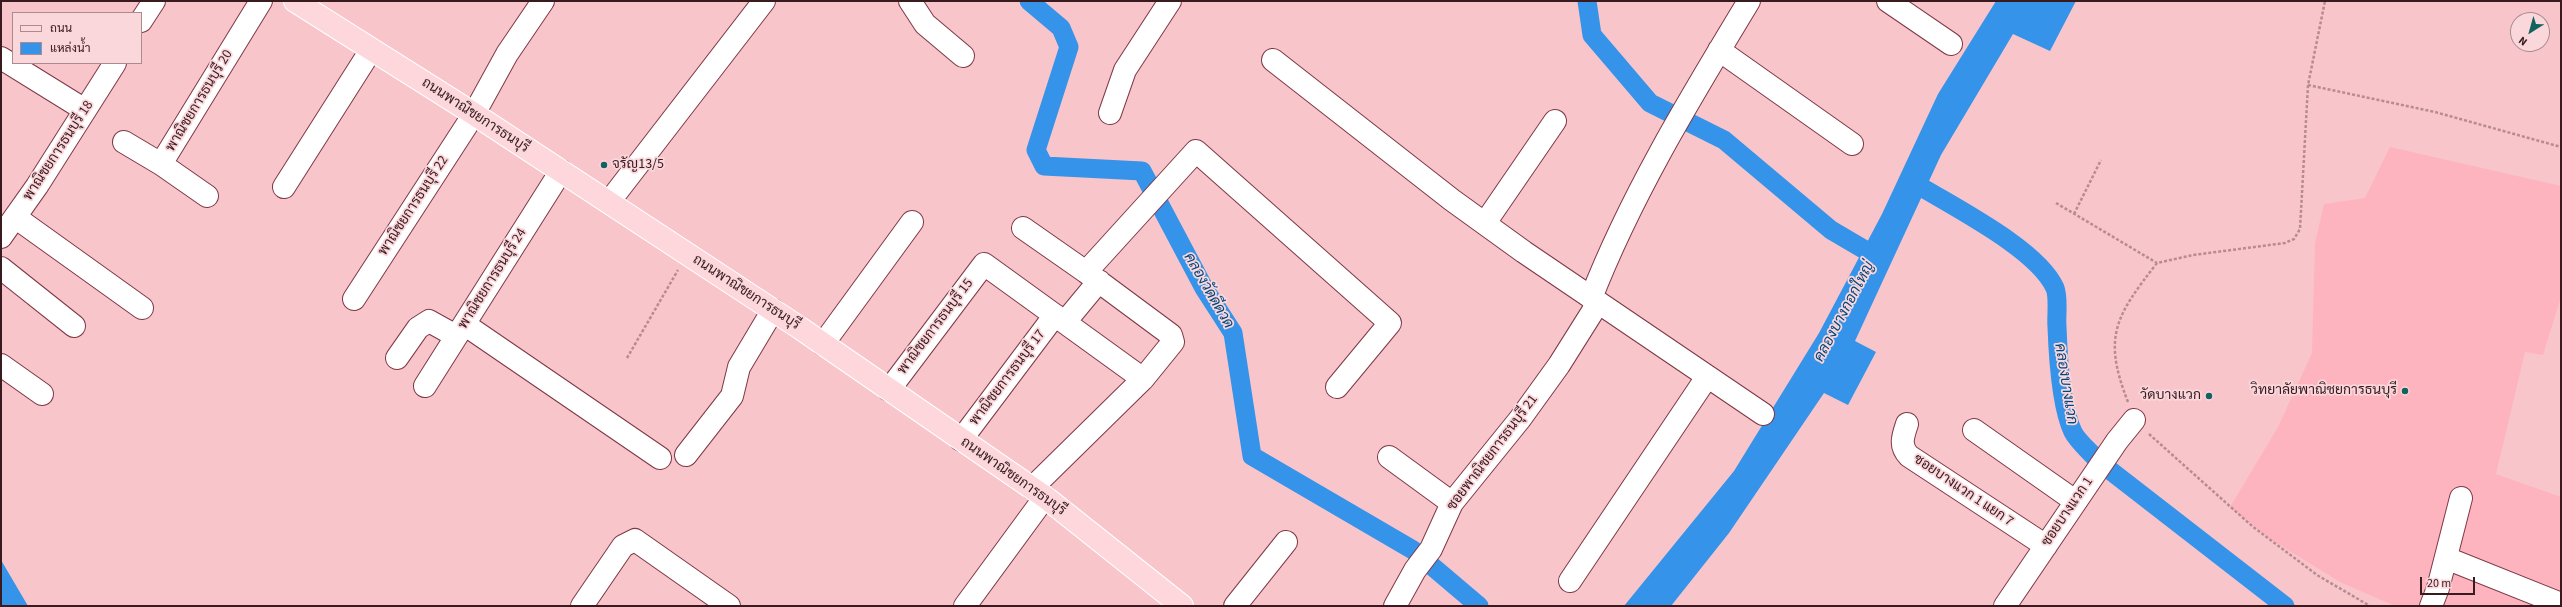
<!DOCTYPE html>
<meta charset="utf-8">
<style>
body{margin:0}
#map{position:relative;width:2562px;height:607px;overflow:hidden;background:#f8c5cb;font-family:"Source Sans 3",Sarabun,sans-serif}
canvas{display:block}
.frame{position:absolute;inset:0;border:2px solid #381a1f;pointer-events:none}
.legend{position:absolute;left:12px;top:12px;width:130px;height:52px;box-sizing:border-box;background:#fad7db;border:1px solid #ac8b90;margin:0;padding:5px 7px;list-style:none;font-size:12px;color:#381a1f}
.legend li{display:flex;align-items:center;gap:8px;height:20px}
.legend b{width:20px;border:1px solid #ac8b90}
.north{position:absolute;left:2510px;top:12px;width:40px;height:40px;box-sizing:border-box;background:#fad7db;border:1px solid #ac8b90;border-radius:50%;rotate:217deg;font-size:11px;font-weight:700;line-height:16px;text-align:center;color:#381a1f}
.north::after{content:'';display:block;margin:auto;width:14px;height:18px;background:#13625e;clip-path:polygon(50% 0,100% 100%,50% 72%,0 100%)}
.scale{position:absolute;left:2420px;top:577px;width:55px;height:18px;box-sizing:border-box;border:2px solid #381a1f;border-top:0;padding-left:5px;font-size:12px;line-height:14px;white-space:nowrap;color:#381a1f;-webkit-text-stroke:3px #fad7db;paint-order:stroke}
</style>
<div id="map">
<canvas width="2562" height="607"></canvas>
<div class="frame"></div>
<ul class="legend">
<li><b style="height:5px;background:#fdd7dc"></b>ถนน</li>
<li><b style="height:11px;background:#3593e9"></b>แหล่งน้ำ</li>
</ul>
<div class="north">N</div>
<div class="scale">20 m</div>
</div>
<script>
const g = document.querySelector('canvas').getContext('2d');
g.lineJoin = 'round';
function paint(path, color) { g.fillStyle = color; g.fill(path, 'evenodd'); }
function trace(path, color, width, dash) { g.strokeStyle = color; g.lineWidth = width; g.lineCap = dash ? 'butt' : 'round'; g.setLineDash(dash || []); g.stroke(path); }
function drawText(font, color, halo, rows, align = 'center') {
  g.font = font + ' "Source Sans 3",Sarabun,sans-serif'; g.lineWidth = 3.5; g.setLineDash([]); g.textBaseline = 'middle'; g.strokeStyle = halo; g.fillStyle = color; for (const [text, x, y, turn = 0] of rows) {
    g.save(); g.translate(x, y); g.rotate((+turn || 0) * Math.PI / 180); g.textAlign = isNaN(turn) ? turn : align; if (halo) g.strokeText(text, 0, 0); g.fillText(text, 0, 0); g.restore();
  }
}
paint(new Path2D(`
 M2390,147L2561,186V297L2543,355L2525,352L2496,474L2561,497V606H2395L2340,582L2267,537L2230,507L2278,427L2312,353L2315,243L2324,204L2365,198Z`), '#feb4be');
paint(new Path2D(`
 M1996,1H2076L2050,51L2013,34L1941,155L1855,341L1876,352L1848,405L1824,393L1729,533L1671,606H1624L1734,471L1819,333L1882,214L1938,94Z
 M1,560L28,606H1Z`), '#3593e9');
trace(new Path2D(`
 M1029,1L1061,28L1069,47L1036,150L1044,166L1142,171L1204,288L1233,333L1252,456L1413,550L1479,606
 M1587,1L1592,35L1650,103L1724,140L1831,230L1877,257
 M1913,182C1951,206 2037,248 2055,288C2059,298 2056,316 2057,327C2058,355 2061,407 2073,432C2078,442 2091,452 2098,461L2285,606`), '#3593e9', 19);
const minor = new Path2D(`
 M910,1L925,24L963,56
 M1888,1L1951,44
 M141,21L154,1
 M1719,50L1852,144
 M1,58L85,110
 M1273,60L1452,200L1524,252L1763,414
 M1110,113L1125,70L1170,1
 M124,142L161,164L261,1
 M161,164L207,196
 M284,187L371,50
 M609,202L764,1
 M15,217L142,308
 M1485,223L1555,121
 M1023,228L1086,272L1171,335L1173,342L1143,379L1032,488
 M1,237L37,186L115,63
 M1,268L74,326
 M1086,272L1196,151L1390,323L1337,387
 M1591,298C1632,193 1691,97 1749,1
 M354,299L474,114L507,54L543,1
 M1065,322L1099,281
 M464,324L660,458
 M823,344L912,222
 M397,358L418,328L429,321L456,336
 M1,365L42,394
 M425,386L561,171
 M889,390L984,264L1143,379
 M1907,424C1903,436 1899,446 1909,456L2046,546
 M1974,430L2075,501
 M961,440L1055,315
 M686,455L732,396L739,367L773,310
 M1389,457L1452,503
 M2446,558L2561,604
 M1570,581L1707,377
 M582,606L623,546L635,540L729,606
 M965,606L1045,497
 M1235,606L1286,542
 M1395,606L1415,570L1431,549L1452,503L1520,419L1559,365L1598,303
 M2005,606L2117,441L2134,420
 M2431,606L2438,588L2461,498`);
const major = new Path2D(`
 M295,1L474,114L800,328L1045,497L1182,606`);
trace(minor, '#7e3845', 24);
trace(major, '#fff', 24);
trace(new Path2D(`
 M2308,85L2435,112L2561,147
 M2056,203L2157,263
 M2074,214L2101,160
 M627,358L678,270
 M2128,402C2102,336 2116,316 2157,263L2193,255L2285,243L2294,239L2300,229L2308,85L2325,1
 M2149,434L2252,526L2317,575L2370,606`), '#b78b91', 2.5, [3, 2]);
trace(minor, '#fff', 22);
trace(major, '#fdd7dc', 22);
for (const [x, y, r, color] of [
 [604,165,4,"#13625e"],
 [2405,391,4,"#13625e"],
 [2209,396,4,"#13625e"]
]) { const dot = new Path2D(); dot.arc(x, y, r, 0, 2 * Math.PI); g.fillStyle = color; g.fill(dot); trace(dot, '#fad7db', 1.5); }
drawText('14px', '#381a1f', '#fad7db', [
 ["พาณิชยการธนบุรี 20",200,101,-59],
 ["ถนนพาณิชยการธนบุรี",475,116,33],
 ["พาณิชยการธนบุรี 18",59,151,-57],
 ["พาณิชยการธนบุรี 22",414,206,-57],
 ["พาณิชยการธนบุรี 24",493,279,-58],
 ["ถนนพาณิชยการธนบุรี",746,293,33],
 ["พาณิชยการธนบุรี 15",936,327,-53],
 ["พาณิชยการธนบุรี 17",1008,378,-53],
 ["ซอยพาณิชยการธนบุรี 21",1493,453,-53],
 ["ถนนพาณิชยการธนบุรี",1013,477,35],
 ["ซอยบางแวก 1 แยก 7",1963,491,34],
 ["ซอยบางแวก 1",2068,512,-56]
]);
drawText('14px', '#381a1f', '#fad7db', [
 ["จรัญ13/5",612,165,"left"],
 ["วิทยาลัยพาณิชยการธนบุรี",2397,391],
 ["วัดบางแวก",2201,396]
], 'right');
drawText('italic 15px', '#00477e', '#fad7db', [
 ["คลองวัดดีดวด",1208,291,60],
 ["คลองบางกอกใหญ่",1845,312,-62],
 ["คลองบางแวก",2065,384,81]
]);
</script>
